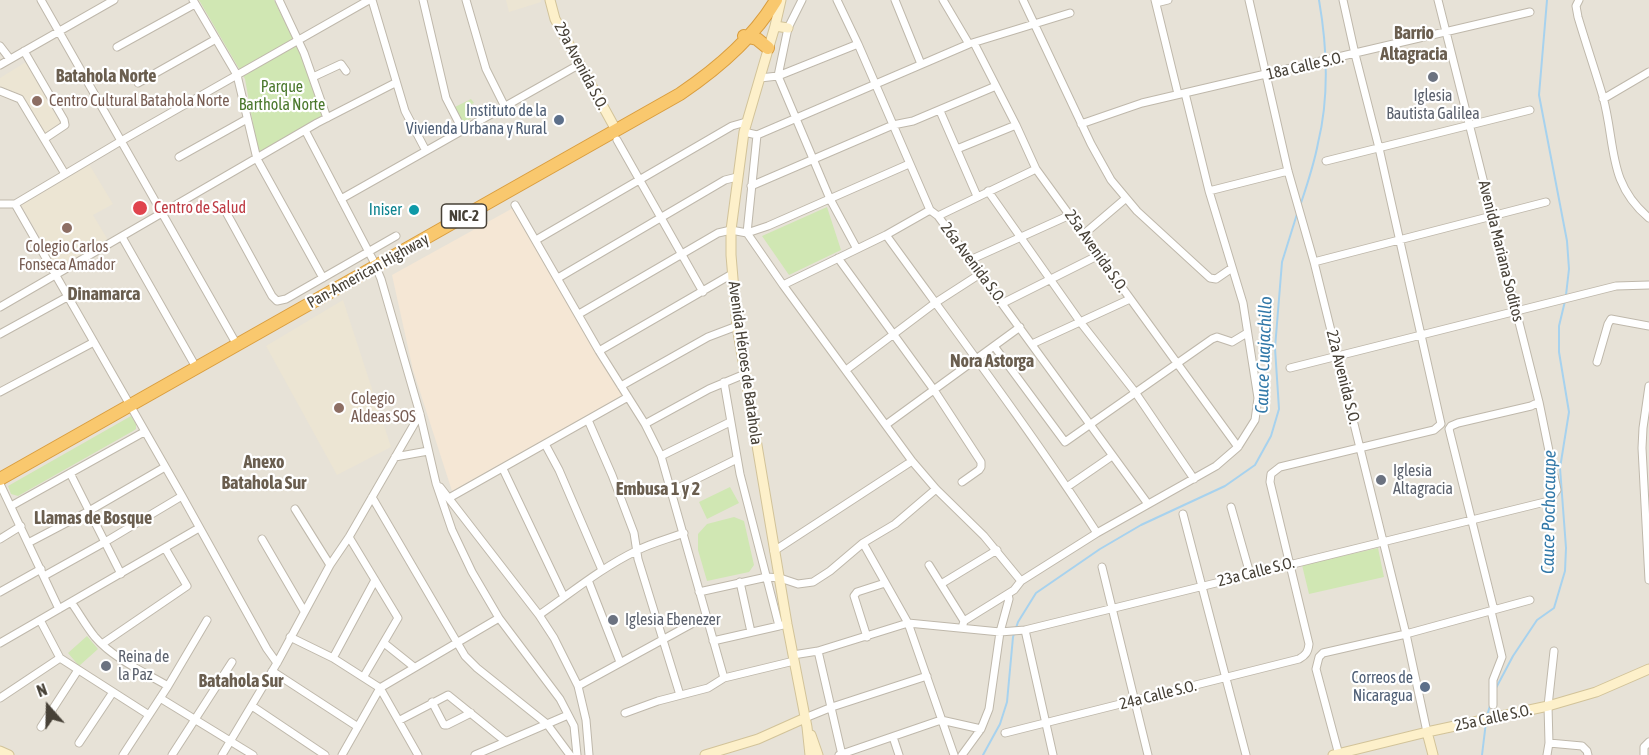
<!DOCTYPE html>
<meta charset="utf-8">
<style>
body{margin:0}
#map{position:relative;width:1649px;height:755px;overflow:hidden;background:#f4f0e9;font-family:"Asap Condensed",sans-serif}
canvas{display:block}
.north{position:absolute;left:18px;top:677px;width:60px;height:60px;-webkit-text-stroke:4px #fff;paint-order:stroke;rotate:340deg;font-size:16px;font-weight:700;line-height:24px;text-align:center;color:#474137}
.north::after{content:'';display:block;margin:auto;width:21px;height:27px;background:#474137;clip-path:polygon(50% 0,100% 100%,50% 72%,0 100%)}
</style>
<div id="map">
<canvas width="1649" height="755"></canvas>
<div class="north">N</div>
</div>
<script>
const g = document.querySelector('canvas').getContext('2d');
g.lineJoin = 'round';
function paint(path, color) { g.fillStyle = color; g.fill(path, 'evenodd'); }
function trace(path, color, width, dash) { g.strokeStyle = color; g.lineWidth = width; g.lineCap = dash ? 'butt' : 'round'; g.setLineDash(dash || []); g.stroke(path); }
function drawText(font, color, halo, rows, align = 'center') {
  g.font = font + ' "Asap Condensed",sans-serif'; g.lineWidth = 4.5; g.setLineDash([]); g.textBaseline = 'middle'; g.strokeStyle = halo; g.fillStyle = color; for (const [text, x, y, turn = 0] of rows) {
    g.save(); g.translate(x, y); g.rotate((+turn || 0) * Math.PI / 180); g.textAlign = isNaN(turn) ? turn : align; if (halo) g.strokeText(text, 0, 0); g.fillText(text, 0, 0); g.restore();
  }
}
paint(new Path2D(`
 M0,0H1649V755H0Z`), '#e7e2d7');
paint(new Path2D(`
 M513,208L623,395L452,491L413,370L392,275Z`), '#f5e7d5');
paint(new Path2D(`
 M506,0H541V2L509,12Z
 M29,60L65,125L44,139L23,103L0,91V78Z
 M89,164L113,204L93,215L108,240L58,269L21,205Z
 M343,300L391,447L337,475L266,346Z`), '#ece5d3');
paint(new Path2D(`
 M199,0H274L301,55L323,115L266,150L258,152L245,79Z
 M471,99L474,103L469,105L475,116L463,123L455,107Z
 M827,207L841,250L789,275L762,236Z
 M131,416L136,424V429L133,431L18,496L11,494L8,486Z
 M730,487L739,503L707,519L699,502Z
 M734,517L744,521L754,565L749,572L707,581L698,550V534L707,524Z
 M1378,548L1384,577L1309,594L1302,565Z
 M87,636L98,649L79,666L68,653Z`), '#d0e7b3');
trace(new Path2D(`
 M1547,0L1539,95L1567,241L1569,269L1566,295
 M1300,206C1307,185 1314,165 1318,143C1329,98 1327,46 1319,0
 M1496,688L1513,656L1537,620L1554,608L1565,571L1566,548L1560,468L1569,412L1559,352V326L1565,301
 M1487,716L1491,702
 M983,755L1000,724L1007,702L1013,637L1018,622L1036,593L1100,549L1141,525L1225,486L1255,465L1271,436L1279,409L1275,348L1282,262L1297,214
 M1482,755L1486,722`), '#a7d2ee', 2);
const street = new Path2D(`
 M41,0L237,345
 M193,0L237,75L257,159L323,278
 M279,0L304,53L327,118
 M372,0L405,111L426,151
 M423,0L446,98L463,131
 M466,0L486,69L505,107
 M837,0L858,44L930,210L938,216L1148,504
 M895,0L921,64
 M943,0L969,44
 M1023,0L1091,144L1111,180L1137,211L1210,278L1216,279L1232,268
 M1155,0L1178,94
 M1249,0L1288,171L1314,262L1406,634L1427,732
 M1579,0L1576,6L1578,17C1586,44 1595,70 1603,97C1616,144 1607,183 1649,218
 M1156,3L1168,0
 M974,43L1016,125L1036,169L1238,447
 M0,46L10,59
 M117,47L195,4
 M24,51L64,120L65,125L44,139
 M0,65L114,0
 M313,77L341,64L346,71
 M760,78L778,76L788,28L802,0
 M138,83L216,39
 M0,91L20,99L65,174
 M1603,99L1649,72
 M940,111L977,196
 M1081,124L1142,103L1530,12
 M305,130L373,260L381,279L420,414L436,483L452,530L472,572L499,618L560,699L574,726L577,755
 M744,132L757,135L969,44L1070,13
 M617,140L703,292
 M957,149L1016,125
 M179,157L247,119
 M1326,161L1530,110
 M751,186L893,125L913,121L996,86
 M988,191L1081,323L1135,392L1194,479
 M1209,191L1288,171
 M341,199L580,64
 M0,204H15L182,496L267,649L277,663
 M15,204L121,141L369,0
 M515,205L599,351L645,424L661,456L724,678
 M226,212L272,296L277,301L286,299L396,236
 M938,216L1036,169
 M747,233L783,285L912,461L936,489L984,536L1021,581
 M747,233L757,135
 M1084,234L1125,199
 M886,235C957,333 1031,431 1097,533
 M122,237L193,362
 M536,240L732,126L746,122
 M857,249L830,199L778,76L858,44
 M838,258L934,390L981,462V467L979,470L962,482
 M970,260L1070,215
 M1314,262L1546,202
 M558,278L725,180L737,177
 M783,285L886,235L930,210
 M1003,303L1099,255
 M0,307L317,123L395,83
 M579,314L718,233L731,230L747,233L768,226L909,164
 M0,334L69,296
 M1032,344L1130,299
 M994,346L1065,442L1212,339L1217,337L1232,342L1247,333
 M599,351L732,274
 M1597,362L1608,324L1611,319L1649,326
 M1290,368L1616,286L1649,285
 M846,370L935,303L980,274
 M724,382L740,474L779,626L787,624
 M621,386L708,337L737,326
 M1649,386L1643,428L1642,448L1649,580
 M0,392L94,342
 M588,420L612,475L634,533L638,559L680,695
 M645,424L709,389L745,374
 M887,424L1020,327
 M545,444L559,470L602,570
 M661,456L730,422
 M395,457L428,451
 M503,469L564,597
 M70,473L121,574
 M0,484L59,609
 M440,487L539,615L554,638L578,686L586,720L589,755
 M1067,487L1112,456
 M672,491L737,459
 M372,497L465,656L477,668L547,724L570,755
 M449,498L628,397
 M11,506L144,432
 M1231,507L1250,574
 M295,509L330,565
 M1183,514L1246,755
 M349,537L398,618L364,676
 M0,539L21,526
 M262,539L304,611
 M28,543L89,511L165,467
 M863,543L908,623L954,755
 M774,551L912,461
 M929,565L964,621
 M1102,567L1148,755
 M44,576L105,542L182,496
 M588,580L620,662
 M740,582L751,632
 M941,584L997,550
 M0,592L41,569
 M699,592L767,577L780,578L798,584L813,582L830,571L863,543L895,524L936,489
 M71,602C79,613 86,626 95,637C114,659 144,672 168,686
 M1494,610L1449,429L1451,426L1458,423L1531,406L1539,402
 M1491,611L1502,657L1493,680V705
 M539,615C571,593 601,568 636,551C651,543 668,539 684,533
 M40,620L60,658
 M962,628L964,621L1014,590L1021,581L1097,533L1216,466L1238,447L1255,420L1258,398L1243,303L1209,191L1185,93
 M1025,630L1053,755
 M290,637L333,658L380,688L418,755
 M867,637L854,596L857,592L885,583
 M713,641L779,626
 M0,643L199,528
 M384,643L414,667
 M102,644L187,586L165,548
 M818,651L842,755
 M793,655L818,651L908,623L1000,632L1025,630L1549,501L1557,490L1539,402L1438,0
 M333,658L375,580
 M272,671L358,727
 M578,686L706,616
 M0,698L60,658L149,715
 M160,698L253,755
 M432,702L444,725H447L471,713
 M252,706L325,755
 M625,713L658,701L708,688L724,678L794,661
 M805,718L832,707L927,676
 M400,720L448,695L505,741
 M41,727L78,670
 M1005,733L1299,659C1306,655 1308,652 1309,644L1270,482L1271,474L1280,467L1434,430L1441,424L1379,148L1355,54L1343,0
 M893,737L899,755
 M79,743L113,692
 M1549,743L1582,746L1587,751L1588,755
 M123,755L168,686L207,620
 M172,755L232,662
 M222,755L277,663L330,565L349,537L420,414
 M342,755L380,688L499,618
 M475,755L568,715
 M839,755L941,720L981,729
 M962,755L981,729L989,709L1000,632L1009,599L1008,594
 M1339,755L1316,669L1319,657L1323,653L1406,634L1530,600
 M1547,755L1549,743L1548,706L1554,651
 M1644,755V747L1649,742`);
const secondary = new Path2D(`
 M550,0L555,19L616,130
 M781,0L775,26L744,132L731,230V255L737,326L787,624L807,727L810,755
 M775,26L788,28
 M1427,732L1433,755
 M811,735L818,755
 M0,751L9,755
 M705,755L758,739L805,718
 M1333,755L1427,732L1548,706L1596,692L1649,669`);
const highway = new Path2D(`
 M744,36L757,39L768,48
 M0,479L680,94C717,69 753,39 776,0`);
trace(street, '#bfb8ab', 9);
trace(secondary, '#d2c399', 11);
trace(highway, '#d99d3e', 14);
trace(street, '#fff', 7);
trace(secondary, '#fdf0ca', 9);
trace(highway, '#f9c86e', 12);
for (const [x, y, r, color] of [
 [1433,77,6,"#6b7280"],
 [37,101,6,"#8d6e63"],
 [559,120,6,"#5c6f8a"],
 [140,208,8,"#e0444e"],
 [414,210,6,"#0f9aa8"],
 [67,228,6,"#8d6e63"],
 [339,408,6,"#8d6e63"],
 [1381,480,6,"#6b7280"],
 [613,620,6,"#6b7280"],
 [106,666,6,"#6b7280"],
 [1425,687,6,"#5c6f8a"]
]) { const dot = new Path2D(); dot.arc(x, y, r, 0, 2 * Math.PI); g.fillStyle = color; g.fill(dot); trace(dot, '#fff', 2); }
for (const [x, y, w] of [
 [464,216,45]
]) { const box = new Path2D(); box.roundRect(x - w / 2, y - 12, w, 24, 4.5); g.fillStyle = '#fff'; g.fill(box); trace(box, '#474137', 1.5); }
drawText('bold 15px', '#474137', null, [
 ["NIC-2",464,216]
]);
drawText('16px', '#474137', '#fff', [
 ["29a Avenida S.O.",581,66,62],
 ["18a Calle S.O.",1305,66,-13],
 ["25a Avenida S.O.",1096,251,55],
 ["Avenida Mariana Soditos",1501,251,76],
 ["26a Avenida S.O.",973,263,53],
 ["Pan-American Highway",368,271,-29],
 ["Avenida Héroes de Batahola",745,363,82],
 ["22a Avenida S.O.",1343,377,76],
 ["23a Calle S.O.",1256,572,-14],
 ["24a Calle S.O.",1158,695,-14],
 ["25a Calle S.O.",1493,718,-12]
]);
drawText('16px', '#4a782c', '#fff', [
 ["Parque",282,87],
 ["Barthola Norte",282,105]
]);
drawText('16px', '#5b616d', '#fff', [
 ["Iglesia",1433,96,"center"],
 ["Bautista Galilea",1433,114,"center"],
 ["Iglesia",1393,471],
 ["Altagracia",1393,489],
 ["Iglesia Ebenezer",625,620],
 ["Reina de",118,657],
 ["la Paz",118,675]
], 'left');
drawText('16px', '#785e54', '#fff', [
 ["Centro Cultural Batahola Norte",49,101],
 ["Colegio Carlos",67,247,"center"],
 ["Fonseca Amador",67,265,"center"],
 ["Colegio",351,399],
 ["Aldeas SOS",351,417]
], 'left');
drawText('16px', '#4e5e75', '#fff', [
 ["Instituto de la",547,111],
 ["Vivienda Urbana y Rural",547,129],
 ["Correos de",1413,678],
 ["Nicaragua",1413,696]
], 'right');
drawText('16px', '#be3a42', '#fff', [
 ["Centro de Salud",154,208]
], 'left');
drawText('16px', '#0d838f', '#fff', [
 ["Iniser",402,210]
], 'right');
drawText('bold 18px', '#6a5e4f', '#fff', [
 ["Barrio",1414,33],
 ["Altagracia",1414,54],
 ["Batahola Norte",106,76],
 ["Dinamarca",104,294],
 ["Nora Astorga",992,361],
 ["Anexo",264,462],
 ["Batahola Sur",264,483],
 ["Embusa 1 y 2",658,489],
 ["Llamas de Bosque",93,518],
 ["Batahola Sur",241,681]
]);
drawText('italic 18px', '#3178a8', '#fff', [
 ["Cauce Cuajachillo",1264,355,-88],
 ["Cauce Pochocuape",1549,512,-89]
]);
</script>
